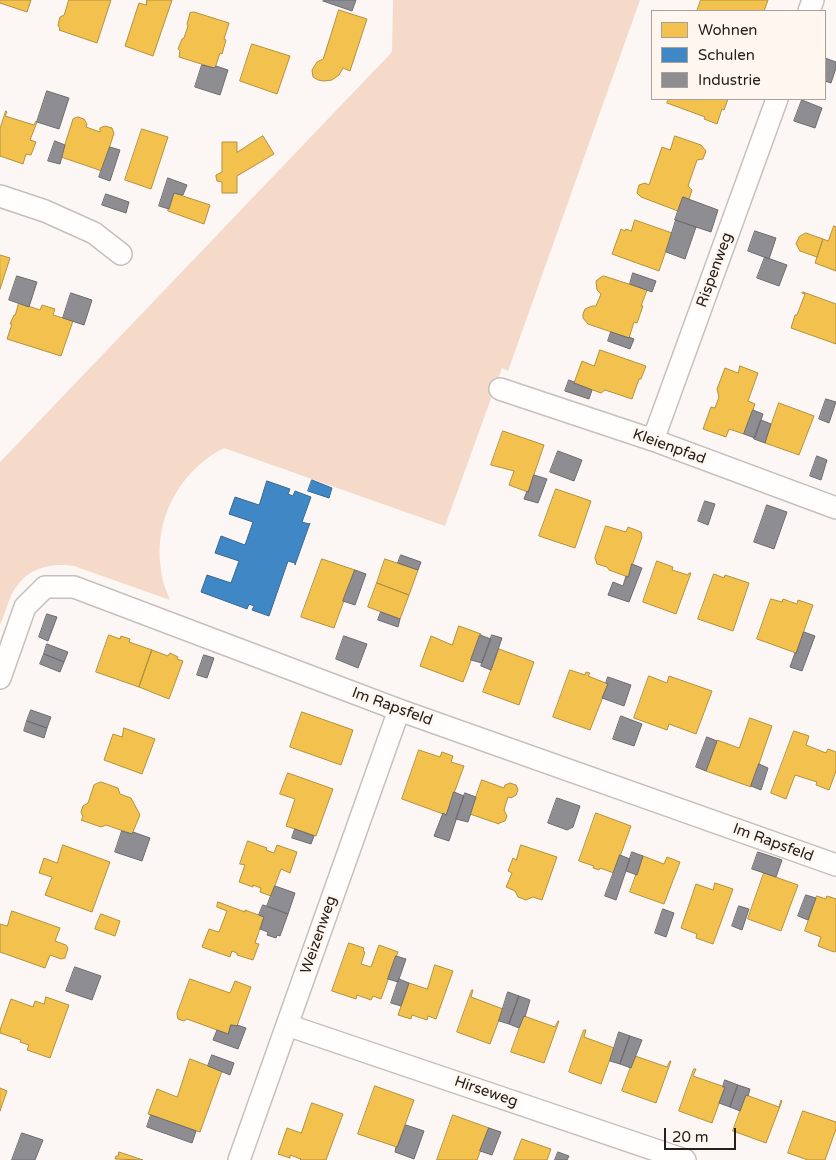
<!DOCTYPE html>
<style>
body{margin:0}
#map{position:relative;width:836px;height:1160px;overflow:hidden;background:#fcf7f4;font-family:"Varela Round",sans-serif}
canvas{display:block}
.legend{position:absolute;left:651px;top:10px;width:175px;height:90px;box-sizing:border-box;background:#fff6f0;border:1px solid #a8a09b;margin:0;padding:6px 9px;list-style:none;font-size:15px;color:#25201c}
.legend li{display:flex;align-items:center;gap:10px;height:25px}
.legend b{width:25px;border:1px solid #a8a09b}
.scale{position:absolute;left:664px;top:1128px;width:72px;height:22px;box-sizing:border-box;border:2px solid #25201c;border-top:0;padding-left:6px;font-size:15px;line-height:18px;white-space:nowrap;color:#25201c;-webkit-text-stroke:4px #fff6f0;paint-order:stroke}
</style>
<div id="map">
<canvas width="836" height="1160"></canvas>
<ul class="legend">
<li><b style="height:14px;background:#f2c14e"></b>Wohnen</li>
<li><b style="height:14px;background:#3f88c5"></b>Schulen</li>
<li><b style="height:14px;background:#8d8d92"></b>Industrie</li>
</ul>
<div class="scale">20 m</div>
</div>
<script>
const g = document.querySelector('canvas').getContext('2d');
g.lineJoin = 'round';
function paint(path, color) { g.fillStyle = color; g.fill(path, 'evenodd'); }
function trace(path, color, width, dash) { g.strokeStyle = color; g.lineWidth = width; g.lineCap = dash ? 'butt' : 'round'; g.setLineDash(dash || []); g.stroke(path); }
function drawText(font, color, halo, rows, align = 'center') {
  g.font = font + ' "Varela Round",sans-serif'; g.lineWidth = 5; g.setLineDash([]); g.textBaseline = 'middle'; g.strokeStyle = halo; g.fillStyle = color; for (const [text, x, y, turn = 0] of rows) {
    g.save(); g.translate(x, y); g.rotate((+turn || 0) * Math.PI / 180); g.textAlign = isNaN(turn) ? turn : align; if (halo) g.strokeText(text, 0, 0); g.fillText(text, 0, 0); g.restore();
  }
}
paint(new Path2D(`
 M393,0H640L508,371L502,368L445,526L224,448C179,471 153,520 161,570C162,581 166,590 170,600L74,566C47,562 23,570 11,596C7,605 4,616 0,625V462L392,52Z`), '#f5dac9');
const homes = new Path2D(`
 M0,0H31L27,12L0,3Z
 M69,0H111L97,43L59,30L60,29L58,25L60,17L64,15Z
 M147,0H172L153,56L125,46L139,3L146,5Z
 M701,0H768L764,11H697Z
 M339,10L367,19L350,71L343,68L339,75L332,80L324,81L318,80L313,77L312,70L317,62L323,59Z
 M194,12L229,23L224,39L226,40L222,54L220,53L215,68H214L179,57L180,51L178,49L182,39L184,38L188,26L187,24L190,13Z
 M252,44L290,56L277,94L240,81Z
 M669,99H728L724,110L722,109L717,124L704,119L705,117L667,103Z
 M6,111L7,112L5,116L34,125L36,121L37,122L30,140L36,142L31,155L26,154L23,164L0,156V129Z
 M78,117L84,119L87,124L86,127L100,132V128L105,126L112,128L114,133L102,171L61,157L73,119Z
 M142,129L168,137L151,189L125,180Z
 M263,136L274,154L237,176V193H222V182L217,181L216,177V175L222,172V142H237V152Z
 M675,136L701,145L706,151L703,159L697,160L688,186L692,190L689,199L683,197L678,211L641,197L637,193L639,185L645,183L649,185L662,147L670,150Z
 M174,193L210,205L204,224L168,211Z
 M635,220L672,233L659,271L612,254L621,229L625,231L626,229L631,231Z
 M834,226L836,227V271L815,263L823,239L828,241Z
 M806,233L823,239L817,257L800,251L796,244L799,237Z
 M0,255L10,258L0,289Z
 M604,276L647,290L641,306H643L637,323L634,322L629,338L588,324L583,318V314L585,309L592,306H596L601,294L597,290L596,281L601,277Z
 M803,292L836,304V344L791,328L795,315H797L805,294L802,293Z
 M19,303L40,310L42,305L55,309L53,315L73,321L61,356L7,339L12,324H10L14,315H15Z
 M600,350L646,366L641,379H639L632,399L605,390L601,393L574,383L582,361L594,366Z
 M740,366L758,373L748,401L755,404L744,434L729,429L726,437L703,429L711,407L715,408L719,397L717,389L725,368L738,373Z
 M779,403L814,416L799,455L765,443Z
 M503,431L544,445L528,492L509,485L514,471L491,465Z
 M556,489L591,501L575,548L539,536Z
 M606,526L626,532L628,527L641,532L642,537L628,577L609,570L607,567L597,564L595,558Z
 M322,559L355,570L334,628L301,617Z
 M385,559L418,570L409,595L377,583Z
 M657,561L673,567L672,570L688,575L689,573H691L676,614L643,602Z
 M714,574L724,578L725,575L749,583L733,631L698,619Z
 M377,583L409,595L400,619L368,607Z
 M771,599L782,602L783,599L797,604L798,600L813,605L796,653L757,639Z
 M459,626L481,634L463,682L420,666L431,636L452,645Z
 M109,635L120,639L121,636L130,639L129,642L152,650L139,687L96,672Z
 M499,649L534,662L519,705L483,692Z
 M152,650L168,656L170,653L178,657L177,659L183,661L169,699L139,687Z
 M570,670L585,675L586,672L590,673L588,676L608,684L590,730L553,717Z
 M649,676L667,683L669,676L712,691L696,734L669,724L667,730L634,718Z
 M302,712L353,730L341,765L290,747Z
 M750,718L772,726L751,787L706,771L717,740L739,748Z
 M124,728L155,739L142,774L104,760L113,734L122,737Z
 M794,731L809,736L806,745L826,753L828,749L836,752V771L829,790L816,785L817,782L795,775L786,799L771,793Z
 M419,750L440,757L442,752L453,756L451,762L464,766L446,815L402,799Z
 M288,773L333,789L316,836L286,826L295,799L280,794Z
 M482,780L504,788L505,785L510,783L516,785L518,790L516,795L511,798L508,797L504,810L507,816L505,821L499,823V824L470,814Z
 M101,782L118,788L120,794L131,798L140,815L132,834L106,825L101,827L81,820L83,817L81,812L83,806L88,803L94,785Z
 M596,813L631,826L614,873L600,868L599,870L593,868L594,866L579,861Z
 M248,841L267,848L266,850L274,853L277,845L297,852L290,873L281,869L271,896L260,892L261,888L253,885V887L239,882L245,865L240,864Z
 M63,845L110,862L92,912L45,895L52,877L39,873L44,858L57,863Z
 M521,845L557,857L542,900L533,897L526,900L518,897L515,891L506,887L512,873L508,871L513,858L516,860Z
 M643,856L664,864L667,857L680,862L664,904L630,892Z
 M764,873L798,885L781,931L748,919Z
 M715,883L733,889L713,944L696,938L697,934L681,928L696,884L713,890Z
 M817,896L826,899L827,896L836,899V951L834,952L818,946L821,937L805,931Z
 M218,902L245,912V910L264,917L255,943L259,944L253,960L237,955V953L232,951L230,957L202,947L209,929L219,932L227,911L217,907Z
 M12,911L60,928L55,941L66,945L68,948L65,958L61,959L50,955L45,968L0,952V924L7,926Z
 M101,914L120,921L115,936L95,929Z
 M349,943L364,948L363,951L365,952L361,964L371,967L379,945L398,952L381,999L373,996L371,1000L357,995L356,999L332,991Z
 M435,965L453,971L436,1019L428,1016L427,1020L412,1015L411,1019L398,1015L409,983L427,989Z
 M190,979L230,993L235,981L251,987L237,1026L231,1025L228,1034L187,1019L184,1021L178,1019L177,1014Z
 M472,990H473L471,997L503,1009L490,1044L457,1032Z
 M46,997L69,1005L50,1058L27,1050L29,1045L20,1042L21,1040L0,1033V1030L11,999L33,1007L35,1001L44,1004Z
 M524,1016L555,1027L558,1021H559L544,1063L511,1052Z
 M584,1030H586L584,1037L614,1048L601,1084L569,1072Z
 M635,1056L667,1067L670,1061H671L656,1103L622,1091Z
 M190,1059L222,1071L200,1132L148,1114L157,1089L177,1097Z
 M694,1069H696L693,1076L725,1087L712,1123L679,1111Z
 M375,1086L414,1100L397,1147L358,1134Z
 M0,1088L7,1091L0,1111Z
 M746,1095L779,1107L781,1100L782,1101L766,1143L733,1131Z
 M312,1103L343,1114L326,1160H300L301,1159L290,1155V1158L278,1154L287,1128L301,1133Z
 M803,1111L836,1122V1129L825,1160H808L788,1153Z
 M453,1115L489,1128L477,1160H437Z
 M522,1139L551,1149L547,1160H514Z
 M119,1152L143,1160L115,1159L116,1156H118Z`);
paint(homes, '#f2c14e');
trace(homes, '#b4913f', 1);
const schools = new Path2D(`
 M312,480L332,488L329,498L308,491Z
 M267,481L290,489L288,494L293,496L295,491L311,497L302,522L309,524L310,523L295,565V563L288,561L269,616L252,610L254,606L249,604L247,609L201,592L207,575L231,583L239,561L215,553L221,536L245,545L253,522L229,514L235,497L259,505Z`);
paint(schools, '#3f88c5');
trace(schools, '#376992', 1);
const industry = new Path2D(`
 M324,0H356L352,11L323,1Z
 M825,58L836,62V68L831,83L825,81Z
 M202,65L214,68L216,66L228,70L220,95L195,87Z
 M47,91L69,98L59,129L37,122Z
 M802,100L822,108L815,128L794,121Z
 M55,141L65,145L60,164L48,161Z
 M110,147L120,150L110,181L99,177Z
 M168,178L187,185L183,195L174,193L169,209L159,206Z
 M106,194L129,202L126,213L102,205Z
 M683,197L718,210L711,232L675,220Z
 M676,220L696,227L685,259L666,252Z
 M755,231L776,238L769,259L748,251Z
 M765,257L787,265L779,286L757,278Z
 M633,273L656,281L652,292L630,284Z
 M17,276L37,282L29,307L9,300Z
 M71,293L92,300L84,325L63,318Z
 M611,332L629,338V337L634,339L630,349L608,341Z
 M569,380L574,382V383L592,390L589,399L565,391Z
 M826,399L836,402L829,423L819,419Z
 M753,410L763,414L755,438L744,434Z
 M761,420L771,424L765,443L754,439Z
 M558,451L582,460L574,481L550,472Z
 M817,456L827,460L821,480L810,476Z
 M534,475L547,479L538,503L524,499L527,491L528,492Z
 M705,501L715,504L708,525L698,521Z
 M767,505L787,512L774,549L754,542Z
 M401,555L421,562L418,570L398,563Z
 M632,564L642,568L629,602L608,595L613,582L623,586L626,576L628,577Z
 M355,570L366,574L355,605L343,601Z
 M381,612L400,619L398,627L378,620Z
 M47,614L57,617L48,641L39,637Z
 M804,632L815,636L802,671L790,667L795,653H796Z
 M480,635L491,639L482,663L471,660Z
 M492,635L502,638L491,670L481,666Z
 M344,636L367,644L358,668L336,659Z
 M47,644L68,652L64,662L44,654Z
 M44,654L64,662L60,672L40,664Z
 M204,655L214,658L207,678L197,675Z
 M608,677L631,685L624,706L602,698L608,684L606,683Z
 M31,710L51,717L47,728L27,721Z
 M621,716L642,724L634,746L613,739Z
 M27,721L47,728L44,738L24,731Z
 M707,737L717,741L706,771L696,767Z
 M759,764L768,768L761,790L751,786Z
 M454,792L464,796L449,841L434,836L443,813L446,815Z
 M465,793L476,797L468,822L456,819Z
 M557,798L580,806L573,827L567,830L548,823Z
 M295,829L314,836L311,844L292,838Z
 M122,831L132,834L133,832L150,838L142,861L115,852Z
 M632,852L643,856L637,875L626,871Z
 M758,852L782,860L776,877L752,869Z
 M620,855L630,859L616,900L605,896Z
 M275,886L295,893L288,914L267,906Z
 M806,895L816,898L808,920L798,916Z
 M263,905L288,914L280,936L277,935L276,938L267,935L268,932L260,929L264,917L259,915Z
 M739,906L749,909L742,930L732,926Z
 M663,909L674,913L666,937L655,933Z
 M396,956L406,959L398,982L388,979Z
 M75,967L101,976L92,1000L66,991Z
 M399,979L409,983L401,1006L391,1003Z
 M508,992L519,996L509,1024L499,1021Z
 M519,996L530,1000L525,1017L524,1016L519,1028L509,1024Z
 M231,1025L237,1026V1025L246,1028L238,1049L213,1040L217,1030L228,1034Z
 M619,1032L630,1036L620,1064L610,1061Z
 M630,1036L642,1040L631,1068L620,1064Z
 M212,1055L234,1063L230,1075L208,1066Z
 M725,1080L738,1085L730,1107L719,1103L725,1087H723Z
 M738,1085L750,1089L748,1096L746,1095L740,1111L730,1107Z
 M151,1115L196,1131L192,1143L147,1127Z
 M406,1125L424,1131L414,1159L395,1152L396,1147H397Z
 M489,1128L501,1132L492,1155L480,1151Z
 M22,1133L43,1140L35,1160H12Z
 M558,1152L569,1156L567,1160H555Z`);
paint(industry, '#8d8d92');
trace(industry, '#6e6c6f', 1);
const street = new Path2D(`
 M809,11L813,0
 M0,196L45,211L94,233L121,254
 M500,389L653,440L836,508
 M653,440L777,99
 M0,678L25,607L45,587H74L399,710L836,865
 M287,1025L685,1160
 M239,1160L399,710`);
trace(street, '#c5c0bc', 24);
trace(street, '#fffefd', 21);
drawText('15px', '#25201c', '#fff6f0', [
 ["Rispenweg",715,270,-70],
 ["Kleienpfad",669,447,20],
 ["Im Rapsfeld",392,707,20],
 ["Im Rapsfeld",773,843,20],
 ["Weizenweg",319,935,-71],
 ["Hirseweg",486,1092,19]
]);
</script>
